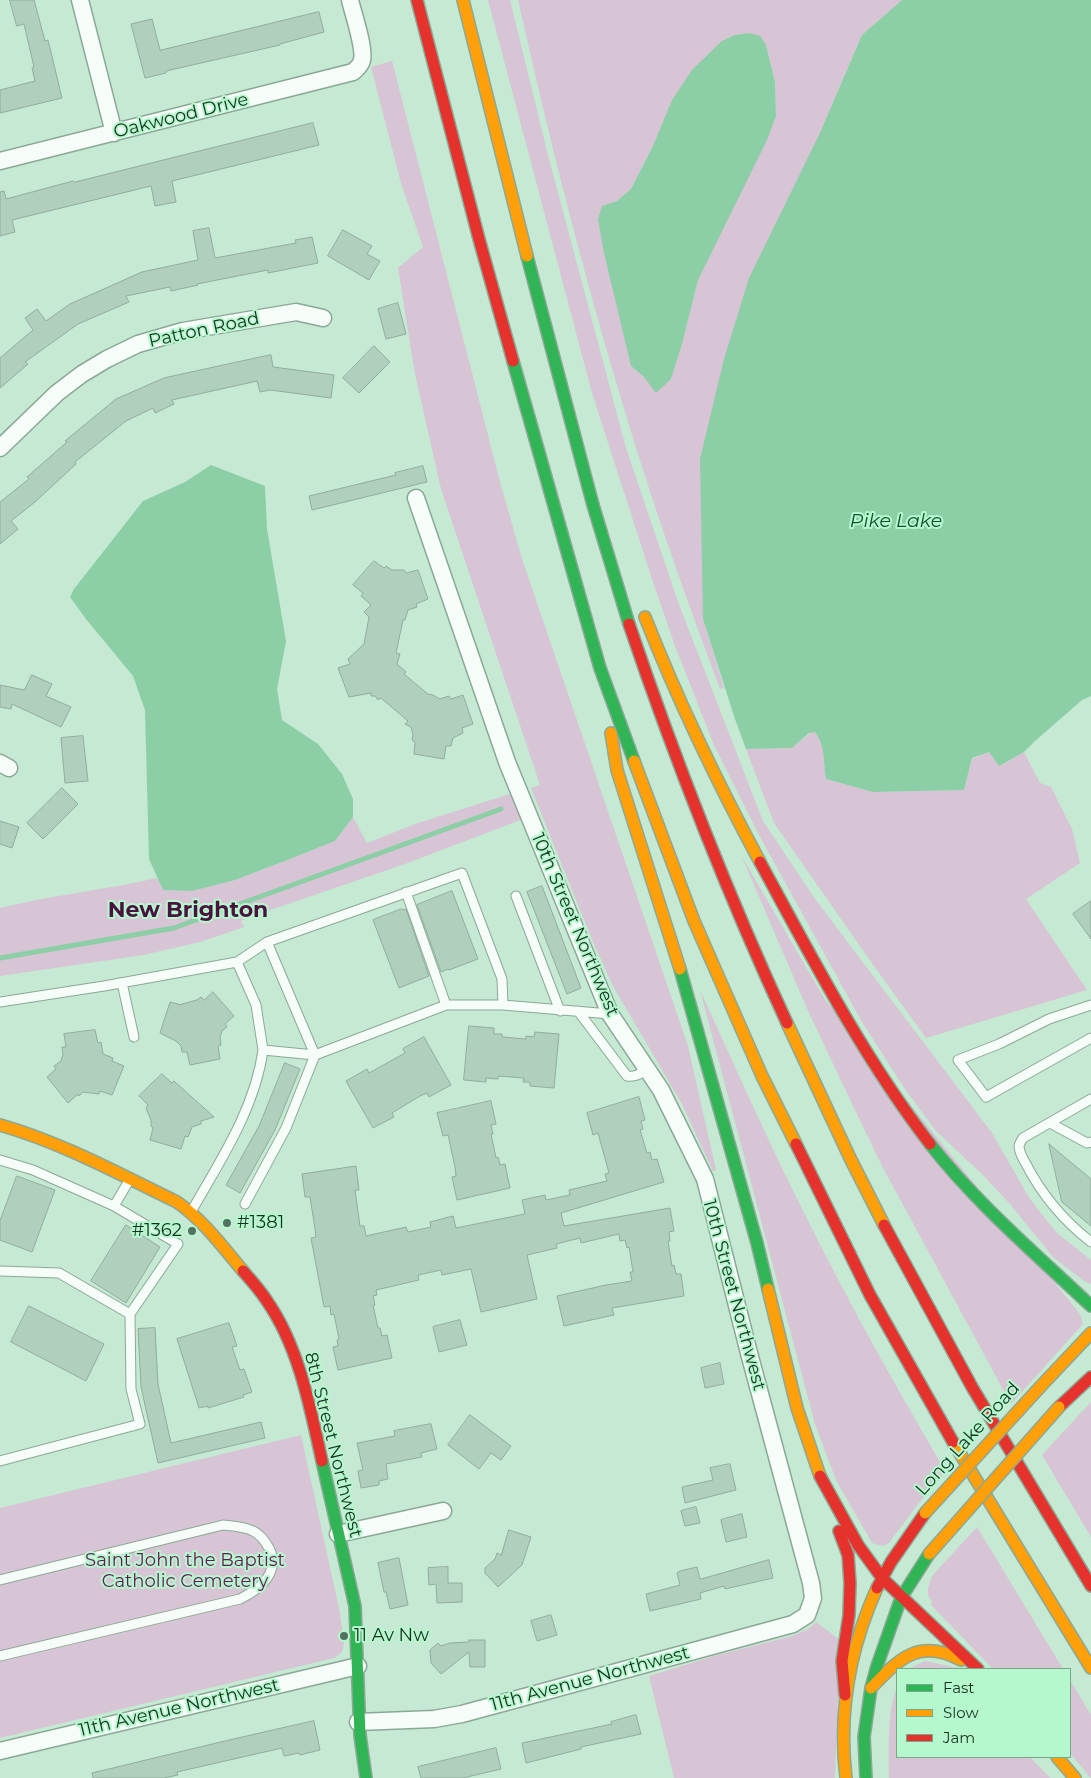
<!DOCTYPE html>
<style>
body{margin:0}
#map{position:relative;width:1091px;height:1778px;overflow:hidden;background:#c5e9d2;font-family:Montserrat,sans-serif}
canvas{display:block}
.legend{position:absolute;left:896px;top:1668px;width:175px;height:90px;box-sizing:border-box;background:#b6f8ce;border:1px solid #76a889;margin:0;padding:6px 9px;list-style:none;font-size:15px;color:#173122}
.legend li{display:flex;align-items:center;gap:10px;height:25px}
.legend b{width:25px;border:1px solid #76a889}
</style>
<div id="map">
<canvas width="1091" height="1778"></canvas>
<ul class="legend">
<li><b style="height:6px;background:#30b455"></b>Fast</li>
<li><b style="height:6px;background:#ff9f0a"></b>Slow</li>
<li><b style="height:6px;background:#e5322d"></b>Jam</li>
</ul>
</div>
<script>
const g = document.querySelector('canvas').getContext('2d');
g.lineJoin = 'round';
function paint(path, color) { g.fillStyle = color; g.fill(path, 'evenodd'); }
function trace(path, color, width, dash) { g.strokeStyle = color; g.lineWidth = width; g.lineCap = dash ? 'butt' : 'round'; g.setLineDash(dash || []); g.stroke(path); }
function drawText(font, color, halo, rows, align = 'center') {
  g.font = font + ' Montserrat,sans-serif'; g.lineWidth = 4; g.setLineDash([]); g.textBaseline = 'middle'; g.strokeStyle = halo; g.fillStyle = color; for (const [text, x, y, turn = 0] of rows) {
    g.save(); g.translate(x, y); g.rotate((+turn || 0) * Math.PI / 180); g.textAlign = isNaN(turn) ? turn : align; if (halo) g.strokeText(text, 0, 0); g.fillText(text, 0, 0); g.restore();
  }
}
paint(new Path2D(`
 M488,0H510L548,155L626,448L678,602L763,821L815,899L992,1133L1030,1199L1043,1216L1058,1234L1091,1260V1284L1084,1281L1053,1257L1010,1204L983,1175L936,1131L905,1089L862,1022L759,835L714,745L675,646L653,582L592,393Z
 M518,0H902L862,35L819,135L703,619L724,688L720,689C705,648 690,608 676,568C611,382 561,191 518,0ZM766,45L775,82L776,116L698,280L682,344L671,379L644,377L631,366L602,206L617,201L631,189L653,146Z
 M392,61L500,482L522,559L688,1046L716,1170L713,1171L682,1104L613,986L593,942L531,788L540,785L441,489L415,374L398,268L423,247L401,183L371,67Z
 M813,731C827,742 823,764 826,779L873,792L964,790L972,759L989,752L999,766L1024,752L1040,783L1051,787L1072,829L1080,863L1026,899L1087,990L926,1038L869,959L774,823L746,749L792,748Z
 M513,793L523,819L405,864L247,918L241,921L244,927L200,942L143,955L0,976V908C52,895 105,890 157,878L163,890L192,891L235,880L290,859L335,841L353,817L367,843L415,824Z
 M742,857L824,998L1080,1314L1083,1324L1011,1404L882,1166L854,1108L809,1013Z
 M700,990C726,1047 752,1105 779,1162C830,1268 886,1371 946,1472L918,1504L889,1543L883,1546L872,1543L836,1480L815,1424Z
 M1091,1402V1537L1042,1455Z
 M301,1435L340,1613L344,1643L342,1652L334,1658L0,1738V1508Z
 M977,1527L1063,1669H993L930,1604L932,1602L928,1595V1588L932,1576Z
 M816,1622L840,1640L835,1778H674L649,1676L714,1656L792,1636L807,1630Z
 M925,1661L963,1669H908Z
 M1070,1680L1091,1715V1778L1070,1753Z
 M897,1687V1757H1030L1050,1778H889C889,1750 887,1712 897,1687Z`), '#d7c4d4');
paint(new Path2D(`
 M902,0H1091V696L1082,700L1035,741L1024,752L999,766L989,752L972,758L964,790L873,792L826,779C823,763 826,746 815,732L809,733L792,748L746,749L735,719L703,619L700,459L724,359L749,278L819,135L862,35Z
 M750,33L760,36L766,45L775,82L776,116L767,140L698,280L682,344L671,379L656,393L644,377L631,366L604,253L598,219L602,206L617,201L631,189L653,146L672,100L692,70L722,41L735,35Z
 M211,465L265,486L267,529L286,641L277,689L282,720L318,744L342,774L353,799V817L335,841L290,859L235,880L192,891L163,890L149,859L145,710L133,676L86,619L70,597L74,589L143,501L185,482Z`), '#8ccea6');
trace(new Path2D(`
 M0,958L174,928L501,809`), '#8ccea6', 5);
const building = new Path2D(`
 M10,0H34L45,41L48,40L62,98L0,113V90L35,81L32,68L34,67L24,24L17,26Z
 M319,12L324,32L280,44V45L166,71V73L145,78L131,24L152,19L160,50Z
 M313,123L319,145L172,181L176,202L155,206L151,186L12,220L15,232L0,236V192L4,191L6,199L73,181L74,182Z
 M209,228L215,258L296,243L295,240L312,237L318,263L268,273V270L197,284L198,285L171,291L170,287L126,296L129,302L78,324L25,362L28,364L0,388V358L33,330L25,318L37,309L46,321L70,304L142,272L198,260L193,231Z
 M343,230L372,246L367,254L380,261L369,280L328,256Z
 M398,303L406,334L386,339L378,309Z
 M374,346L390,362L359,393L343,378Z
 M271,355L273,367L334,375L331,398L270,390L260,392L257,381L172,400L174,404L155,413L153,408L126,421L75,462L76,464L35,502L11,521L18,529L0,544V502L29,479L27,477L67,442L65,441L116,399L164,378Z
 M423,466L427,482L312,510L309,496L396,475L395,473Z
 M374,561L384,568L386,566L392,570H404L406,573L418,570L428,599L416,604L417,607L408,610L405,620H403L396,653L400,654L397,664L406,672L404,674L429,695L431,694L440,699L449,696L451,699L463,695L473,724L462,728L463,733L453,738L451,746H446L444,759L414,754L415,742L412,740L413,735L411,727L405,724L408,721L381,698L378,700L375,696H371V693L349,697L338,668L350,664L348,659L364,644L369,617L364,612L371,605L361,596L363,593L353,585Z
 M32,675L52,684L46,696L71,707L61,727L12,704L11,709L0,707V685L24,690Z
 M83,736L88,781L65,783L61,738Z
 M62,788L78,804L43,839L27,823Z
 M0,821L19,827L12,848L0,844Z
 M542,886L581,988L567,994L527,892Z
 M452,891L478,959L449,970L448,969L441,972L417,905Z
 M1091,901V939L1073,914Z
 M402,909L403,910L406,909L429,976L399,988L373,920Z
 M213,992L234,1016L225,1024L227,1027L222,1031L220,1037L221,1045L218,1046L220,1059L190,1065L187,1052H182L181,1046L176,1041L160,1033L170,1002L182,1005V1004L197,1000L201,997L204,1000Z
 M469,1026L494,1028V1034H502V1037L526,1039V1036L534,1037L535,1032L559,1034L554,1088L530,1086V1082H523L524,1078L498,1076V1079L486,1078V1082L464,1080Z
 M95,1030L98,1043L101,1042L103,1054L113,1058L112,1061L124,1066L112,1095L100,1091L99,1094L83,1092L79,1096L78,1094L68,1103L47,1077L56,1069L54,1066L61,1061L63,1054L62,1047H66L64,1034Z
 M424,1037L451,1085L429,1097L427,1093L420,1096L392,1113L394,1117L373,1128L346,1081L367,1069L369,1073L405,1053L403,1049Z
 M285,1063L300,1069L275,1130L240,1193L226,1185L259,1126Z
 M162,1074L172,1083L174,1081L214,1117L201,1121V1124L192,1127L188,1137L185,1136L181,1149L150,1140L153,1128L151,1126V1120L146,1108L148,1105L139,1096Z
 M639,1097L645,1120L641,1121L643,1129L640,1130L647,1153L650,1152L652,1160L657,1159L664,1182L561,1213L564,1226L670,1208L674,1231L669,1232L670,1241H668L672,1266L674,1265L676,1274H681L684,1296L612,1308L614,1315L564,1326L557,1296L606,1285L632,1281L630,1272H633L629,1247L627,1248L625,1240L620,1241L619,1234L581,1243L580,1238L556,1244L557,1248L527,1255L537,1299L481,1312L471,1269L442,1275L441,1270L418,1275L419,1280L376,1290L377,1295L373,1296L375,1305H373L378,1328H380L382,1336L387,1335L392,1358L338,1370L333,1347L338,1346L337,1340L339,1339L334,1314L331,1315L330,1306L324,1307L311,1238L316,1237L315,1229L310,1197H305L302,1174L356,1166L359,1190H355L360,1226H364L366,1236L406,1227L408,1232L431,1227L430,1222L453,1216L456,1228L525,1214L522,1200L545,1195L546,1200L570,1195L569,1190L607,1181L605,1174L609,1173L598,1133L593,1135L587,1113Z
 M491,1101L496,1124L491,1125L493,1134H491L496,1158L498,1157L500,1165L505,1164L510,1188L457,1200L452,1177L456,1176L455,1167L448,1135L443,1136L437,1113Z
 M1049,1144L1091,1179V1226L1062,1202Z
 M17,1176L55,1190L32,1252L0,1240V1221Z
 M126,1225L160,1247L126,1303L91,1281Z
 M29,1306L104,1344L86,1381L11,1342Z
 M460,1320L467,1345L439,1352L433,1327Z
 M229,1323L237,1346L232,1347L240,1370L244,1369L252,1392L243,1395L244,1397L208,1408V1406L199,1408L177,1339Z
 M155,1328L158,1384L171,1443L261,1422L265,1438L158,1463L141,1387L138,1329Z
 M720,1363L724,1384L705,1388L701,1368Z
 M470,1415L511,1446L501,1460L491,1453L479,1469L448,1445Z
 M431,1424L437,1449L421,1453L422,1457L386,1464L388,1479L379,1481V1485L361,1488L358,1471L363,1470L357,1443L395,1436L394,1431Z
 M730,1464L736,1490L685,1503L682,1487L713,1480L710,1468Z
 M696,1507L700,1523L685,1526L681,1511Z
 M742,1514L747,1537L726,1542L721,1520Z
 M509,1530L531,1537L522,1565L498,1587L485,1573V1568L495,1559L497,1553L501,1555Z
 M399,1558L408,1605L390,1609L386,1592H384L378,1563Z
 M769,1560L773,1578L725,1589L724,1586L700,1593L701,1599L650,1611L646,1594L680,1585L677,1573L680,1571L697,1567L700,1579Z
 M448,1567V1583H462V1602L437,1603L436,1584L429,1585L428,1568Z
 M551,1615L557,1635L537,1641L531,1621Z
 M469,1640H485V1667H470L469,1652L441,1674L431,1663L430,1650L438,1643L441,1646L450,1643L469,1642Z
 M636,1715L641,1734L581,1747V1749L526,1763L522,1743L612,1724L611,1722Z
 M314,1721L320,1750L300,1755L299,1753L284,1756L282,1748L177,1772L178,1775L164,1778H93L92,1773L229,1740Z
 M496,1748L501,1769L463,1778H421L418,1767Z`);
paint(building, '#b1cfbd');
trace(building, '#90ad9c', 1);
const lane = new Path2D(`
 M406,892L446,1005
 M516,896L560,1011
 M237,962L267,942L462,873L502,979L503,1005
 M122,983L134,1037
 M0,1002L104,986L237,962L256,1005L263,1050
 M1091,1005L1049,1019L999,1044L958,1060L986,1097L1091,1038
 M578,1011L627,1076C636,1077 640,1074 647,1069
 M1091,1099L1023,1138C1022,1139 1019,1145 1019,1146C1019,1152 1023,1159 1026,1164C1042,1195 1064,1221 1091,1242
 M1050,1123L1087,1143L1091,1142
 M0,1160L33,1170L114,1206L130,1179
 M245,1204L286,1128L315,1055L267,942
 M191,1212C220,1161 255,1109 263,1050L315,1055L446,1005H503L610,1014
 M0,1271L59,1273L130,1314
 M0,1461L140,1424L131,1389L130,1314L178,1244L114,1206
 M0,1580L223,1525C233,1526 243,1526 253,1531C260,1534 265,1541 269,1548C281,1572 260,1589 240,1599L0,1656`);
const street = new Path2D(`
 M80,0L114,133
 M0,161L353,72C357,68 361,66 362,60C365,48 353,13 350,0
 M0,448L57,393L82,374L107,359L138,344L183,331L296,312L323,318
 M0,763L9,768
 M338,1534L443,1511
 M358,1722L434,1719L462,1714L793,1624L807,1615L813,1598L811,1583L749,1353L705,1179L661,1090L610,1014L507,762L416,498
 M0,1751L358,1666`);
const fast = new Path2D(`
 M527,256L593,505L629,624
 M513,361L600,668L634,761
 M680,969L757,1243L768,1289
 M930,1144C977,1204 1036,1254 1091,1306
 M322,1461L355,1606L360,1735L366,1778
 M866,1778L864,1737L871,1688L877,1666L901,1598L929,1554`);
const slow = new Path2D(`
 M463,0L527,256
 M645,617C678,701 717,782 760,862
 M611,733L617,770L680,969
 M634,761L694,921L762,1076L796,1144
 M787,1023L850,1158L884,1225
 M0,1125C63,1143 119,1174 177,1202C204,1221 222,1246 243,1271
 M768,1289L797,1408L820,1476
 M1041,1386L1091,1333
 M953,1442L1091,1668
 M871,1688C900,1658 919,1638 961,1660
 M1057,1757L1075,1778
 M846,1778C838,1712 850,1648 877,1588`);
const jam = new Path2D(`
 M417,0L479,239L513,361
 M629,624C675,760 727,893 787,1023
 M760,862C812,958 863,1057 930,1144
 M796,1144L870,1295L953,1442
 M884,1225L972,1387L1091,1586
 M243,1271C251,1280 260,1290 267,1301C299,1347 310,1407 322,1461
 M1059,1407L1091,1377
 M820,1476L858,1545L882,1578L978,1669
 M839,1531L848,1555L850,1583L849,1615L842,1661L845,1695
 M877,1588L891,1562L925,1513`);
trace(lane, '#8ba896', 11);
trace(street, '#8ba896', 19);
trace(fast, '#8ba896', 14);
trace(slow, '#8ba896', 14);
trace(jam, '#8ba896', 14);
trace(lane, '#f6fcf8', 9);
trace(street, '#f6fcf8', 16);
trace(fast, '#30b455', 11);
trace(slow, '#ff9f0a', 11);
trace(jam, '#e5322d', 11);
const slowBridge = new Path2D(`
 M925,1513L1041,1386
 M929,1554L1059,1407`);
trace(slowBridge, '#8ba896', 14, []);
trace(slowBridge, '#ff9f0a', 11);
for (const [x, y, r, color] of [
 [227,1223,5,"#547160"],
 [192,1231,5,"#547160"],
 [344,1636,5,"#547160"]
]) { const dot = new Path2D(); dot.arc(x, y, r, 0, 2 * Math.PI); g.fillStyle = color; g.fill(dot); trace(dot, '#b6f8ce', 2); }
drawText('18px', '#173122', '#b6f8ce', [
 ["Oakwood Drive",181,116,-14],
 ["Patton Road",204,330,-12],
 ["10th Street Northwest",575,925,67],
 ["10th Street Northwest",734,1295,75],
 ["Long Lake Road",968,1439,-48],
 ["8th Street Northwest",333,1445,76],
 ["11th Avenue Northwest",590,1679,-15],
 ["11th Avenue Northwest",179,1708,-13]
]);
drawText('18px', '#173122', '#b6f8ce', [
 ["#1381",237,1223],
 ["#1362",182,1231,"right"],
 ["11 Av Nw",354,1636]
], 'left');
drawText('18px', '#661758', '#b6f8ce', [
 ["Saint John the Baptist",185,1561],
 ["Catholic Cemetery",185,1582]
]);
drawText('italic 19px', '#124f30', '#b6f8ce', [
 ["Pike Lake",896,521]
]);
drawText('bold 22px', '#4a133f', '#b6f8ce', [
 ["New Brighton",188,911]
]);
</script>
